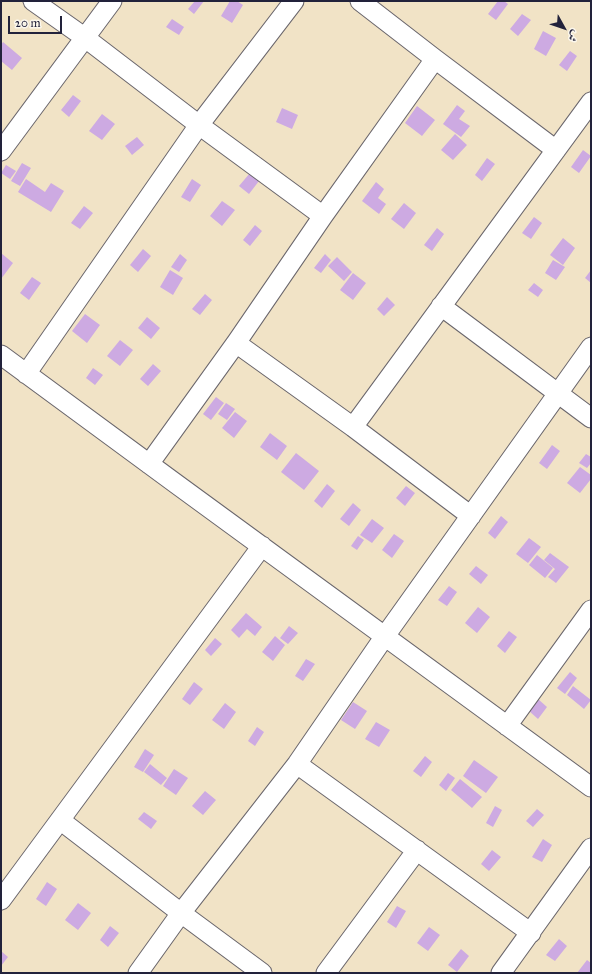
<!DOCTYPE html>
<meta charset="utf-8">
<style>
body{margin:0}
#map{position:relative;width:592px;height:974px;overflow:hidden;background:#f1e3c6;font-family:"IM FELL Great Primer",Amiri,serif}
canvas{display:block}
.frame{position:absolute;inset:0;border:2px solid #22223b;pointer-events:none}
.north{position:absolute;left:544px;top:8px;width:40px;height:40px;-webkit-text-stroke:3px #fbf7ec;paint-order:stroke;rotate:130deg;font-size:11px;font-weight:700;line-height:16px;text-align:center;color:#22223b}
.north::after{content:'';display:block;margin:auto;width:14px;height:18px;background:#22223b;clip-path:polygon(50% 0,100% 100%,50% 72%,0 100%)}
.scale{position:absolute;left:8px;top:16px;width:54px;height:18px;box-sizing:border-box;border:2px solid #22223b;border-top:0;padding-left:5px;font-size:12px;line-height:14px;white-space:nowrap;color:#22223b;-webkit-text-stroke:3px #fbf7ec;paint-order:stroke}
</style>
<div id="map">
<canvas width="592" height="974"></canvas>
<div class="frame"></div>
<div class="north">ش</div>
<div class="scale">20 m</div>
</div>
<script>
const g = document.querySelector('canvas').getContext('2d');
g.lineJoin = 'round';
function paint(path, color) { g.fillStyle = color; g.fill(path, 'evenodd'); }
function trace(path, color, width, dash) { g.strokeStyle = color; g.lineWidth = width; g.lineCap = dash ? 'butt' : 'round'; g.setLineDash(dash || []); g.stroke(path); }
paint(new Path2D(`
 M195,1H204L194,14L188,9Z
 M230,1H237L243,5L232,23L221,16Z
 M498,1H504L508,4L496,20L488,14Z
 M522,14L531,20L518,36L510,29Z
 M172,19L184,27L179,35L166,27Z
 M543,31L556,38L546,56L534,49Z
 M3,42L22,58L12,70L1,61V45Z
 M570,51L577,56L567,71L559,65Z
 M73,95L81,101L69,117L61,110Z
 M457,105L465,111L459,119L470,126L461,137L443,124Z
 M417,106L435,120L422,136L405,123Z
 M282,108L298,115L292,129L276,122Z
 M102,114L115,124L102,140L89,131Z
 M455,134L467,145L453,160L441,150Z
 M137,137L144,145L132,155L125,146Z
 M583,150L591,156L579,173L571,167Z
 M487,158L495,164L482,181L475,175Z
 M22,163L31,168L20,186L11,181Z
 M6,165L16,171L10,179L1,173Z
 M250,173L259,181L249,194L239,186Z
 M26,179L45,192L51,183L64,191L51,212L18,192Z
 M192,179L201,185L190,202L181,197Z
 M376,182L384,189L378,198L386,204L379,214L362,201Z
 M222,201L235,210L222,226L210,216Z
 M404,203L416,213L404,229L391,219Z
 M84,206L93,213L80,229L71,223Z
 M534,217L542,223L531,239L522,233Z
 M255,225L262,231L250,246L243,240Z
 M437,228L444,234L432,251L424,245Z
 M563,238L575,248L563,265L550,255Z
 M143,249L151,256L138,272L130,265Z
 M1,253L13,263L1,279Z
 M180,254L187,260L179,272L171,267Z
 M325,254L331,260L321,273L314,268Z
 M337,257L352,272L344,281L328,266Z
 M553,260L565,267L556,280L545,273Z
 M170,270L183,278L173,295L160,287Z
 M591,270V283L585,278Z
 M353,273L366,283L353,300L340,290Z
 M32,277L41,283L29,300L20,293Z
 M534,283L543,290L538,297L528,290Z
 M205,294L212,300L200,315L192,309Z
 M387,297L395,305L384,316L377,309Z
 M85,314L100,325L87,343L72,331Z
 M147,317L160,328L151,339L138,328Z
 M120,340L133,350L120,366L107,356Z
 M153,364L161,371L148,386L140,379Z
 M93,368L103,375L95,385L86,378Z
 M216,397L224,403L211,420L203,414Z
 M226,403L235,409L227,420L218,414Z
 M235,412L247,421L234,438L222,428Z
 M270,433L287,446L277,460L260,447Z
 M552,445L560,451L547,469L539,463Z
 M296,453L319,471L304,490L281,472Z
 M586,454L591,457V463L587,468L579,463Z
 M580,467L591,475V479L580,493L567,483Z
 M327,484L335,491L322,508L314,501Z
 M406,486L415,493L405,506L396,498Z
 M353,503L361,510L349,526L340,519Z
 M501,516L508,522L495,539L488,533Z
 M372,519L384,528L372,543L360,535Z
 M394,534L404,541L392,558L382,550Z
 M358,536L364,540L357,550L351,546Z
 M529,538L541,547L528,563L516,554Z
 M550,553L569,567L556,583L548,577L555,569L544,560Z
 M537,555L553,568L545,578L529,565Z
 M476,566L488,575L481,584L469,574Z
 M449,586L457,592L447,606L438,600Z
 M478,607L490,617L477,633L465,623Z
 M246,613L262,627L255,636L247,629L239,638L231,630Z
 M289,626L298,633L288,644L280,638Z
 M509,631L517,637L505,653L497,646Z
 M275,636L285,645L273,661L262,652Z
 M215,638L222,644L211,656L205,650Z
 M306,659L315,664L303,681L295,676Z
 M570,672L577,678L565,694L557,688Z
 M194,682L203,689L190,705L182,699Z
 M573,686L591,700L584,709L567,695Z
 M538,699L547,707L538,719L529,711Z
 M353,702L367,711L355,729L341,720Z
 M225,703L236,712L224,729L212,720Z
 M376,722L390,730L379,747L365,739Z
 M257,727L264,732L255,746L248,741Z
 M145,749L154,755L143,772L134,767Z
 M425,756L432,762L421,777L413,771Z
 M474,760L498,777L486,793L463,776Z
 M150,764L167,778L161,785L144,772Z
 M174,769L188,778L176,795L163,786Z
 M448,773L455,778L446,791L439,785Z
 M460,779L482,797L472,808L451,790Z
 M205,791L216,800L203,815L192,806Z
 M495,806L502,810L493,827L486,823Z
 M537,809L544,815L533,827L526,821Z
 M144,812L157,821L151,829L138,819Z
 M543,839L552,845L542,862L532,857Z
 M492,850L501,857L489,871L481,864Z
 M47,882L57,889L46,906L36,899Z
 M78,903L91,913L78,930L65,920Z
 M397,906L406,911L396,928L387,922Z
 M110,926L119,933L108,947L100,940Z
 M429,927L440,935L428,951L417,943Z
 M559,939L567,946L555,961L546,955Z
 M461,949L469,956L457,972L448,965Z
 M1,951L8,957L1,966Z
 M587,960L591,963V973H577Z`), '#cdaae2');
const minor = new Path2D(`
 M33,1L84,37L199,125L323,216
 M360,1L435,59L556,150
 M1,151L112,1
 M441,306L591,418
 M236,343L353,427L471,516
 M1,355C197,500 395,643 591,787
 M26,374L199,125L294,1
 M353,427L591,102
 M149,464L236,343L323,216L435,59
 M507,726L591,610
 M297,764L531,933
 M60,820L181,913L262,973
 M1,900L262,546
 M138,973L181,913L297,764L385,636L591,347
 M326,973L417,850
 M501,973L591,848`);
trace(minor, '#6a666c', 21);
trace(minor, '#fff', 19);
</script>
